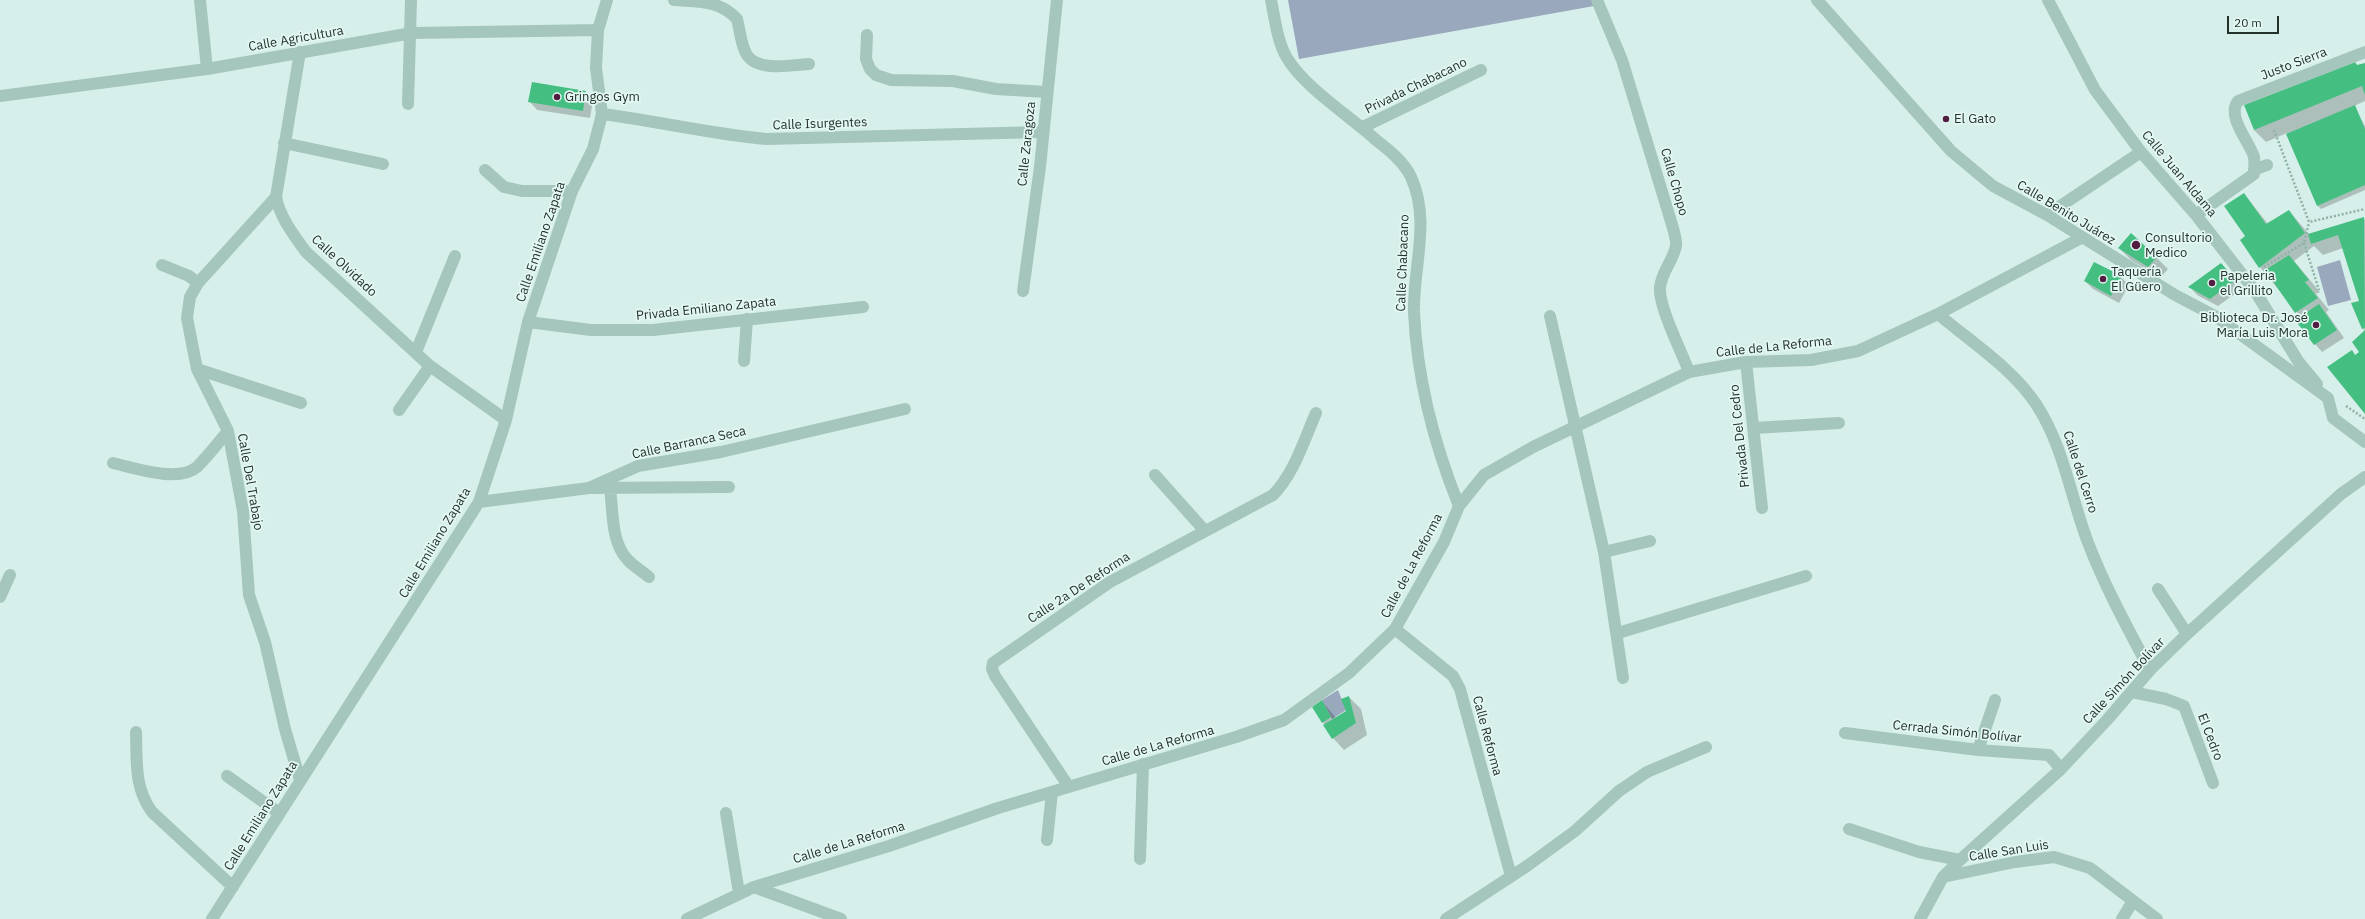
<!DOCTYPE html>
<meta charset="utf-8">
<style>
body{margin:0}
#map{position:relative;width:2365px;height:919px;overflow:hidden;background:#d7efea;font-family:"IBM Plex Sans",sans-serif}
canvas{display:block}
.scale{position:absolute;left:2227px;top:16px;width:52px;height:18px;box-sizing:border-box;border:2px solid #25322c;border-top:0;padding-left:5px;font-size:12px;line-height:14px;white-space:nowrap;color:#25322c;-webkit-text-stroke:3px #e3f7f3;paint-order:stroke}
</style>
<div id="map">
<canvas width="2365" height="919"></canvas>
<div class="scale">20 m</div>
</div>
<script>
const g = document.querySelector('canvas').getContext('2d');
g.lineJoin = 'round';
function paint(path, color) { g.fillStyle = color; g.fill(path, 'evenodd'); }
function trace(path, color, width, dash) { g.strokeStyle = color; g.lineWidth = width; g.lineCap = dash ? 'butt' : 'round'; g.setLineDash(dash || []); g.stroke(path); }
function drawText(font, color, halo, rows, align = 'center') {
  g.font = font + ' "IBM Plex Sans",sans-serif'; g.lineWidth = 3.5; g.setLineDash([]); g.textBaseline = 'middle'; g.strokeStyle = halo; g.fillStyle = color; for (const [text, x, y, turn = 0] of rows) {
    g.save(); g.translate(x, y); g.rotate((+turn || 0) * Math.PI / 180); g.textAlign = isNaN(turn) ? turn : align; if (halo) g.strokeText(text, 0, 0); g.fillText(text, 0, 0); g.restore();
  }
}
paint(new Path2D(`
 M1288,0H1591L1594,6L1299,59Z
 M2340,260L2351,300L2328,306L2317,267Z
 M1338,690L1346,710L1332,719L1322,700Z`), '#99a8bd');
paint(new Path2D(`
 M2355,63L2358,66L2365,64V101L2354,106L2365,126V190L2321,209L2317,205L2287,133L2266,142L2254,130Z
 M585,92L593,100L590,118L537,110L530,102Z
 M2244,194L2268,224L2289,211L2309,234L2364,218L2365,220V331L2363,328L2360,301L2343,248L2323,255L2314,246L2294,261L2320,292L2316,294L2329,310L2326,312L2344,338L2322,352L2315,344L2301,317L2260,267L2247,236Z
 M2119,248L2156,257L2168,269L2160,278L2131,260Z
 M2228,272L2243,288L2218,306L2197,295L2190,287Z
 M2121,277L2129,285L2119,303L2093,289L2085,281Z
 M1349,697L1361,709L1367,735L1344,750L1333,738L1323,722L1322,701L1336,718L1347,712Z`), '#0003');
paint(new Path2D(`
 M2355,62L2357,65L2365,63V95L2362,86L2254,130L2244,105Z
 M532,82L586,91L583,111L528,102Z
 M2355,105L2365,129V185L2317,206L2286,134Z
 M2244,193L2266,224L2289,210L2305,233L2259,268L2240,240L2245,236L2224,206Z
 M2364,217L2365,328L2362,329L2351,303L2359,301L2338,235L2311,244L2308,234Z
 M2131,233L2157,257L2148,267L2118,248Z
 M2289,255L2309,280L2305,282L2318,298L2295,313L2265,270Z
 M2094,262L2122,276L2111,296L2084,281Z
 M2221,263L2236,280L2210,299L2188,287Z
 M2319,304L2337,330L2314,345L2295,320Z
 M2365,330V414L2327,367L2352,350L2355,355L2359,352L2352,342Z
 M1349,696L1356,723L1332,739L1323,725L1346,711L1341,699Z
 M1322,700L1331,717L1322,723L1312,707Z`), '#45bf81');
trace(new Path2D(`
 M2274,130L2309,222L2365,209
 M2304,243L2319,290
 M2264,267L2304,243L2309,222
 M2346,406L2365,419
 M1331,704L1334,710`), '#8fb2a6', 2.5, [2, 2]);
trace(new Path2D(`
 M200,0L207,69
 M674,0C700,2 719,0 737,19C740,30 741,46 747,55C758,72 792,65 809,64
 M1271,0C1275,19 1277,41 1287,58C1304,87 1351,117 1376,140C1389,150 1404,162 1411,177C1431,221 1413,266 1414,312C1417,379 1434,444 1459,506
 M1597,0L1622,60L1673,228C1674,233 1677,241 1676,246C1673,261 1662,271 1660,287C1658,306 1682,352 1689,372
 M1817,0L1951,151L1993,186L2047,215L2175,295L2215,316L2328,398L2333,418L2365,442
 M2048,0L2095,90L2141,152L2196,215L2255,291L2298,361L2317,384
 M867,35L866,59L870,69L876,75L891,80L953,81L996,89L1047,92
 M300,52L276,197C280,218 294,235 306,252L430,366L506,420
 M0,96L207,69L412,33L598,30
 M408,104L411,0
 M602,114C657,121 711,134 766,139L1042,132
 M1363,127L1481,70
 M284,143L383,164
 M485,170L504,187L522,191H572
 M2254,170L2267,165
 M276,197L198,283L190,297L187,318L197,369L228,431L243,511L249,595L265,642L285,729L300,780
 M2047,215L2141,152
 M2196,215L2254,174C2254,169 2255,162 2254,157C2250,142 2226,117 2238,101L2365,52
 M162,265L189,276L198,283
 M1023,291L1040,167L1057,0
 M1938,314C1971,342 2012,368 2036,404C2063,445 2070,494 2087,540C2104,585 2127,627 2150,670
 M1550,316L1604,552L1623,678
 M528,322L591,330H653L863,307
 M416,352L455,256
 M744,361L747,319
 M1746,362L1762,508
 M197,369L301,403
 M399,410L430,366
 M1754,428L1839,423
 M113,463C134,468 179,483 197,467C208,456 218,443 228,431
 M1155,475L1205,531
 M590,488L729,487
 M610,489C613,510 611,542 627,559C633,566 642,571 649,577
 M479,502L589,488L638,466L721,452L905,409
 M1604,552L1650,541
 M2158,589L2187,634
 M0,597L10,575
 M1395,629L1453,676L1460,689L1511,876
 M1618,633L1806,576
 M2132,692L2166,699L2184,706L2213,783
 M136,732C137,762 134,787 152,812L233,887
 M1845,733L1978,750L2049,755L2061,769
 M1978,750L1995,700
 M227,776L279,813
 M1069,787L995,676L992,669L993,663L1110,582L1273,495C1294,474 1304,440 1316,413
 M726,813L739,893
 M1849,829L1919,852L1960,860
 M1047,840L1052,792
 M1140,859L1143,764
 M1943,877L2015,862L2054,857L2090,868L2157,919
 M754,887L841,919
 M212,919L479,502L506,420L528,322L572,191L593,149L602,114L596,68L598,30L607,0
 M687,919L754,887L889,846L998,808L1236,737L1284,720L1349,673L1395,629L1444,542L1459,506L1484,475L1533,447L1689,372L1746,362L1811,360L1858,351L1938,314L2081,238
 M1446,919L1527,866L1575,831L1619,791L1647,772L1706,747
 M1920,919L1943,877L1960,860L2061,769L2107,720L2150,670L2187,634L2341,494L2365,477
 M2122,919L2133,901`), '#a4c6bc', 12);
for (const [x, y, r, color] of [
 [557,97,4,"#511e41"],
 [1946,119,4,"#511e41"],
 [2136,245,5,"#511e41"],
 [2103,279,4,"#511e41"],
 [2212,283,4,"#511e41"],
 [2316,325,4,"#511e41"]
]) { const dot = new Path2D(); dot.arc(x, y, r, 0, 2 * Math.PI); g.fillStyle = color; g.fill(dot); trace(dot, '#e3f7f3', 1.5); }
drawText('13px', '#25322c', '#e3f7f3', [
 ["Calle Agricultura",296,39,-10],
 ["Justo Sierra",2294,64,-21],
 ["Privada Chabacano",1416,86,-26],
 ["Calle Isurgentes",820,124,-2],
 ["Calle Zaragoza",1027,144,-84],
 ["Calle Juan Aldama",2179,174,50],
 ["Calle Chopo",1674,182,74],
 ["Calle Benito Juárez",2066,213,31],
 ["Calle Emiliano Zapata",541,242,-71],
 ["Calle Chabacano",1403,263,-88],
 ["Calle Olvidado",344,266,43],
 ["Privada Emiliano Zapata",706,309,-6],
 ["Calle de La Reforma",1774,347,-6],
 ["Privada Del Cedro",1740,436,-96],
 ["Calle Barranca Seca",689,443,-12],
 ["Calle del Cerro",2080,472,72],
 ["Calle Del Trabajo",250,482,80],
 ["Calle Emiliano Zapata",435,543,-59],
 ["Calle de La Reforma",1412,566,-62],
 ["Calle 2a De Reforma",1079,588,-33],
 ["Calle Simón Bolívar",2124,681,-47],
 ["Cerrada Simón Bolívar",1957,732,6],
 ["Calle Reforma",1487,736,75],
 ["El Cedro",2210,737,69],
 ["Calle de La Reforma",1158,746,-16],
 ["Calle Emiliano Zapata",261,816,-58],
 ["Calle de La Reforma",849,843,-17],
 ["Calle San Luis",2009,851,-9]
]);
drawText('13px', '#25322c', '#e3f7f3', [
 ["Gringos Gym",565,97],
 ["El Gato",1954,119],
 ["Consultorio",2145,238],
 ["Medico",2145,253],
 ["Taquería",2111,272],
 ["El Güero",2111,287],
 ["Papeleria",2220,276],
 ["el Grillito",2220,291],
 ["Biblioteca Dr. José",2308,318,"right"],
 ["María Luis Mora",2308,333,"right"]
], 'left');
</script>
